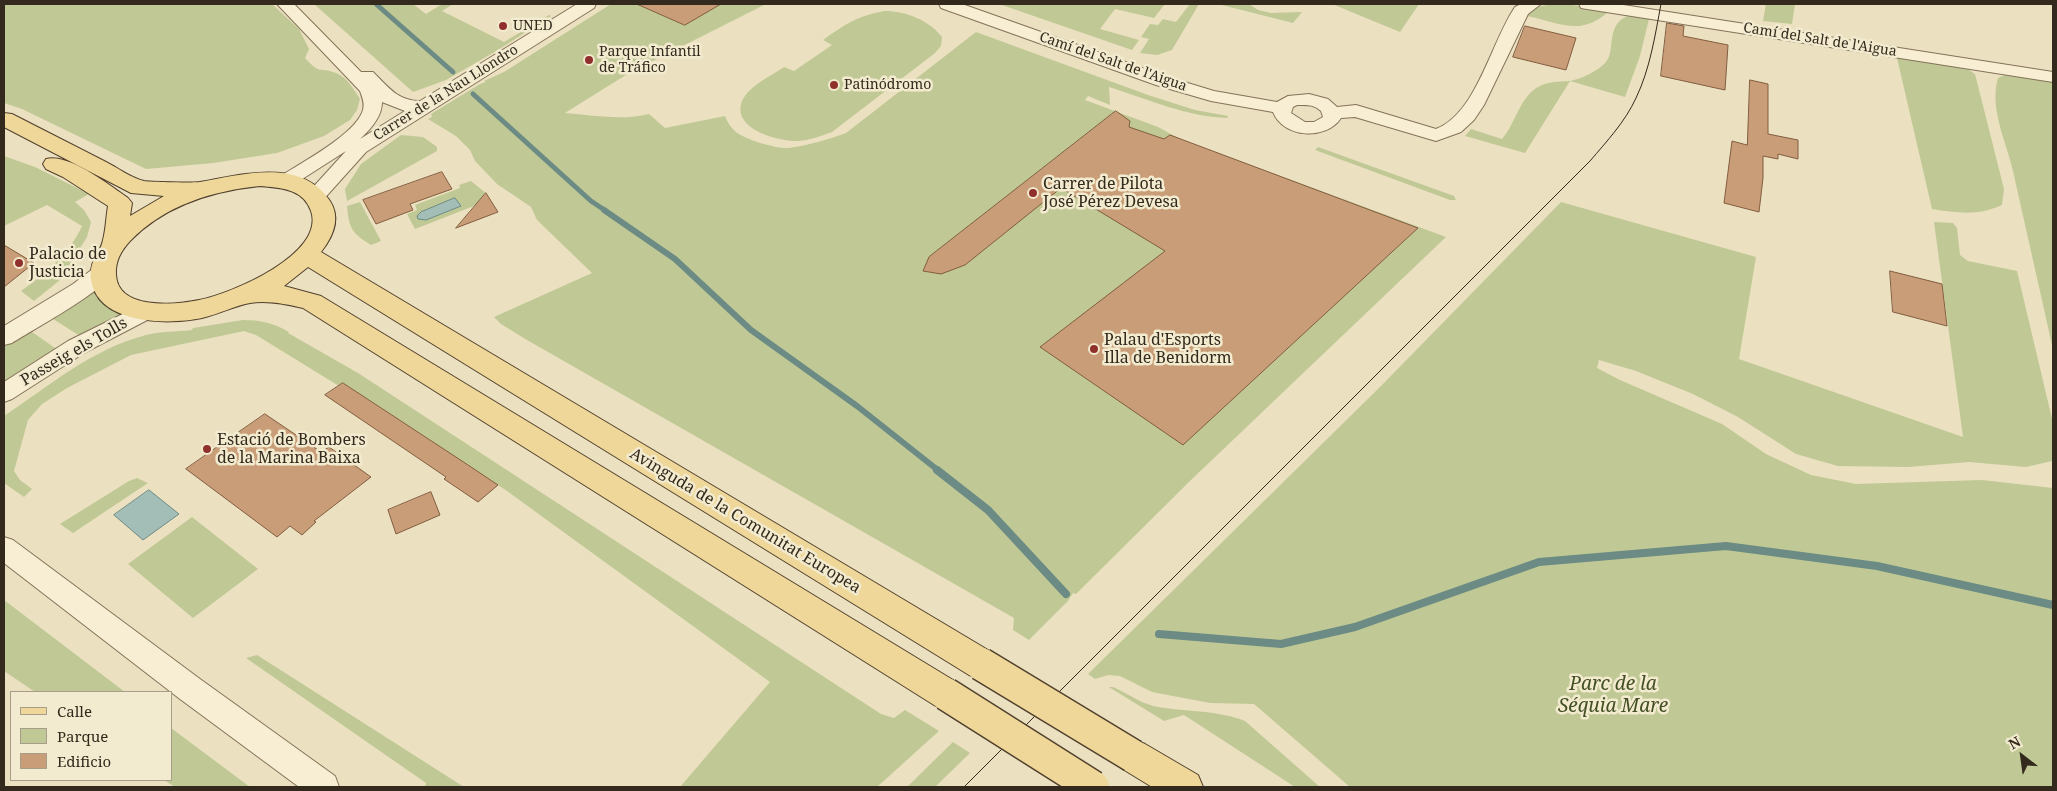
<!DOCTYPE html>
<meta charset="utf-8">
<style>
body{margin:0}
#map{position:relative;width:2057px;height:791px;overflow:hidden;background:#ebe0c0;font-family:"Noto Serif",serif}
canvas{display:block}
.frame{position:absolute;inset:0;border:5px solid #34291d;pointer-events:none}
.legend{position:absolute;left:10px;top:691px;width:162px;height:90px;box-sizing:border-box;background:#f3ebcf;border:1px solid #a79d88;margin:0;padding:6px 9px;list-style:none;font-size:15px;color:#34291d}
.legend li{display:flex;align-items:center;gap:10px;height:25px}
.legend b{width:25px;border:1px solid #a79d88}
.north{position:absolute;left:1997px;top:731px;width:50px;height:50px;-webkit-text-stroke:4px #f3ebcf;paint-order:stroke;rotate:330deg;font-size:14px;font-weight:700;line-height:20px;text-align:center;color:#34291d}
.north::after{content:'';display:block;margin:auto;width:18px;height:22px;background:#34291d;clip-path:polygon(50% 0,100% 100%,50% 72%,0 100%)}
</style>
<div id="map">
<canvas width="2057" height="791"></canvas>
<div class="frame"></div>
<ul class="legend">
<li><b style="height:6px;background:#eed799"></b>Calle</li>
<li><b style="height:14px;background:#c0c995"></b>Parque</li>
<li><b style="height:14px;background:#c89d77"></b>Edificio</li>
</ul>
<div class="north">N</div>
</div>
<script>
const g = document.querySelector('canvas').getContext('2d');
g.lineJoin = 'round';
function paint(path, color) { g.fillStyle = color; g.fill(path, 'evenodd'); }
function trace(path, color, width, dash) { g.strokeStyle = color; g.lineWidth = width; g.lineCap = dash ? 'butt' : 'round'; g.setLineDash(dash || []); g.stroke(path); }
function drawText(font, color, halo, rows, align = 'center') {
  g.font = font + ' "Noto Serif",serif'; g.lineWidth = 5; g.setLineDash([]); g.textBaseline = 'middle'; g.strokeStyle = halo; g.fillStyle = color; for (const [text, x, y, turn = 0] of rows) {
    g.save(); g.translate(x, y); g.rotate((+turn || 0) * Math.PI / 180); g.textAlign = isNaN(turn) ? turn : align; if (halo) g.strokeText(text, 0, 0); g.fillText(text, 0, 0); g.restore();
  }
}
paint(new Path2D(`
 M4,4H272L299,29L309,49L305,58C322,76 317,66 336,73C347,77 354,90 360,99L357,110L350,120L324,136L277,153L213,163L146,169L22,109L4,103Z
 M314,4H413L426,14L442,4H453L442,11L504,42L549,15L551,16L498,50L446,80L413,92Z
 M611,4H766L629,73L565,113C593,115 622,121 649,114L665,128L725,116C728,123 731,128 736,132C746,140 777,149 789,148C809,145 827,140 846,133L976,32L1148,95L1195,110L1228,116L1227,118C1188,117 1147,99 1109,87L1110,105L1088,96L1085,100L1158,127L1180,139L1446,237L1191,480L1076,594L1073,593L1068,601L1029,640L1013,630L1014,618L527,340L501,324L494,317L592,273L537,220L531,207L497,184L475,161L470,150L456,136L428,119L432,117L431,114L480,84L486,82L484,81L504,72Z
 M999,4H1165L1154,18L1115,9L1100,29L1139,40L1132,50Z
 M1190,4H1199L1172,50L1157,55L1140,53L1149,39L1141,37L1150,24L1158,25L1163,19L1176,22Z
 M1218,4H1249L1258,10L1271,13L1302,12L1293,23Z
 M1332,4H1419L1400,32Z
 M1567,4L1609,11C1581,37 1561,23 1527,16C1534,3 1554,5 1567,4Z
 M1766,4H1795L1792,24L1763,21Z
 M885,11C905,11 929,20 942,37L941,46L935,53L832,132C821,136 810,140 799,141C780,142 734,130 741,104C746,87 771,76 784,67L794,71L832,45L823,40C846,24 856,16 885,11Z
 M1628,16L1649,19L1640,56L1625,97L1570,81L1525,153L1465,136L1471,129L1502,139C1515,124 1519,100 1536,88C1548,81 1557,82 1569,81C1580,80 1599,70 1606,62C1616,50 1605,25 1628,16Z
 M1897,58L1966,68L1975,74L2004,189L2002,205C1978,216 1958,213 1932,209Z
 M2005,75L2053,82V350C2040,290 2026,230 2013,171C2006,141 1989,108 1998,78Z
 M401,135L423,137L437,147V151L347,201L345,189L361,164Z
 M1318,147L1454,196L1456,200H1450L1315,150Z
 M4,156L35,167L89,194L75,202L84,210L91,222L87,237L60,280L34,301L21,291C45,274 70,253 82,226L47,205L4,226Z
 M471,181L487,194L484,195L479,204L415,229L407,214L417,210L415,205L460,188L459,185Z
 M360,202L381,241L371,245C352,233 349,229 347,206Z
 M1561,202L1756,257L1739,359L1963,437L1934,222L1953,223L1957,228L1960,255L1968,261L2017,271L2053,423L2052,461L2026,467L1969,462L1908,467L1838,466L1796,454L1738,417L1693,394L1636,371L1599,360L1597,368L1620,380L1722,424L1766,454L1811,475L1856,484L1982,480L2053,488V787H1350L1254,704L1210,703L1152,692L1120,676L1108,675L1095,679L1088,674L1381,386Z
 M93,287C100,303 114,307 129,313L80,336L50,317Z
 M243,320C260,320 274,323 289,332L288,333L358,373L881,714L894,718L905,710L939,731L877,787H680L770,682L507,491L343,383L339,386L256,335L244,331L131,355L67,388L42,404L28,420L14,471L20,480L32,489L24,497L4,483V416C49,386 92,349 146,335C163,331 174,332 192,330L193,328Z
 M29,330L58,350L4,384V345Z
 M137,478L148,483L73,533L60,524L129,481Z
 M192,517L258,569L193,618L128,564Z
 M4,600L125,692H35L4,671Z
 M257,655L464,787H425L426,783L246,658Z
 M1109,687H1113C1129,694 1141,704 1158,707C1187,712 1218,710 1245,721L1320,787H1295L1184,715L1164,721Z
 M171,728L250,787H175L164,780H171Z
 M953,742L970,753L935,787H907Z`), '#c0c995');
const water = new Path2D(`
 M455,198L461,206L426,220L418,219L417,216L421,212Z
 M149,490L179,514L143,540L114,515Z`);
paint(water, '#a3beb7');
trace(water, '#6b8b84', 1);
trace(new Path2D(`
 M376,4L453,72
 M473,94L591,201L606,211`), '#6b8b84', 5);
trace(new Path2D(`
 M604,210L675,259L751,330L857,406L939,471`), '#6b8b84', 6);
trace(new Path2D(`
 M937,470L988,510L1066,594
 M1159,634L1281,644L1355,627L1539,562L1726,546L1877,566L2053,605`), '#6b8b84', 8);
const building = new Path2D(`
 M637,4H721L685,25Z
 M1667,23L1684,26L1683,36L1728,45L1725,90L1661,76Z
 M1525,26L1576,38L1566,70L1513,57Z
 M1750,80L1768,84V134L1798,140V159L1778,154V159L1763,156V178L1759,212L1724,203L1732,141L1747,145Z
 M1116,111L1130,121L1129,127L1164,139L1170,135L1418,228L1183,445L1040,347L1165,251L1061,188L965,265L941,274L923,271L929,257Z
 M442,172L452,189L410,204L413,210L376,224L363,200Z
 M486,193L498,212L456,228Z
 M4,245L34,263L4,287Z
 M1890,271L1942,284L1947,326L1893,312Z
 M343,383L465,463L498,485L478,502L444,479L446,477L325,395Z
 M265,414L321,452L329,447L371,477L314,521L316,522L302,535L290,526L277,537L186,469Z
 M431,492L440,515L396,534L388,510Z`);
paint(building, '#c89d77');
trace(building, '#825d40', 1);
const minor = new Path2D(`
 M277,4H294L361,72H373C388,87 398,101 420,101L577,4H596L594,8L366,152L322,201L315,202L308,201L305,196L346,151L293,185L286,187L279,185L276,181L279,177C301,163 356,134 363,110C365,103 362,97 360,91ZM382,102L405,111L360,139C370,130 382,117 382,102Z
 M939,4H962L1168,77L1214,91L1277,102L1288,96L1309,94L1328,99L1337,107L1356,105L1436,129C1477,113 1491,42 1515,7L1521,4H1541L1528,14L1484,105L1474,120L1461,132L1436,141L1355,117L1341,118C1326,141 1283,138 1273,112L1211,101L1156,85L941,8ZM1297,105C1307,105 1313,104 1321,111L1323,117L1314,122H1305L1291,113L1293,107Z
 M1579,4H1617L2053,72V82L1587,9L1581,8Z
 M102,266L110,268L113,273C101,293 34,329 12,343L4,345V326L73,284L94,268Z
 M145,303L153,305L156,311L153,317L84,353L12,399L4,402V382L68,341Z
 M4,537L13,540L200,679L335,776L339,787H299L180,699L4,563Z`);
const major = new Path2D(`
 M4,113L12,114C43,130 75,146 106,162C118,168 131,178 144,181C149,182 195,183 200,182C241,175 301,157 330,201C341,218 333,237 321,252L993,653L998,664L993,675L981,679L969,675L308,267L284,286L321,296L958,683L963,694L958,705L946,710L934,705L303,308C287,304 266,300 250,303C234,306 219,314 202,318C169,325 97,325 91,279C89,259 100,255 103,240C106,229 106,217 108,206L63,177L46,169L43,164L46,159C69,153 109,185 128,198L132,203L130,216L164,196L131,193L4,127ZM260,186C280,188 303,188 311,211C326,254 231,294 199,300C174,305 118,310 116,275C115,261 121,251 130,241C165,205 212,191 260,186Z
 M1133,739L1145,744L1198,775L1203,787H1152L1121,768L1115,756L1121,744Z`);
trace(minor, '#847259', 2);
trace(major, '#51402d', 2);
paint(minor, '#f7eed3');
paint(major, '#eed799');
trace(new Path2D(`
 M964,787L1590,161C1607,141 1625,122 1636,98C1650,69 1655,36 1661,4`), '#34291d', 1);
const majorBridge = new Path2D(`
 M981,664L1133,756
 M946,694L1093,787`);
trace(majorBridge, '#51402d', 35, []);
trace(majorBridge, '#eed799', 32);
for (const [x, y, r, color] of [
 [503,26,5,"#90302c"],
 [589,60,5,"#90302c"],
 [834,85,5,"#90302c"],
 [1033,193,5,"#90302c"],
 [19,263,5,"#90302c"],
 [1094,349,5,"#90302c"],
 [207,449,5,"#90302c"]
]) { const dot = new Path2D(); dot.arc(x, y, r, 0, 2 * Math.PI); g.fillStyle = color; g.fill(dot); trace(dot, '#f3ebcf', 2); }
drawText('14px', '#34291d', '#f3ebcf', [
 ["UNED",513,26],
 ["Parque Infantil",599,52],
 ["de Tráfico",599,68],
 ["Patinódromo",844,85]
], 'left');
drawText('14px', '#34291d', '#f3ebcf', [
 ["Camí del Salt de l'Aigua",1820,40,9],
 ["Camí del Salt de l'Aigua",1113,62,19],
 ["Carrer de la Nau Llondro",446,93,-32]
]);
drawText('16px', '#34291d', '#f3ebcf', [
 ["Carrer de Pilota",1043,184],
 ["José Pérez Devesa",1043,202],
 ["Palacio de",29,254],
 ["Justicia",29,272],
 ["Palau d'Esports",1104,340],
 ["Illa de Benidorm",1104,358],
 ["Estació de Bombers",217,440],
 ["de la Marina Baixa",217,458]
], 'left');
drawText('16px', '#34291d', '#f3ebcf', [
 ["Passeig els Tolls",74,352,-30],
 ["Avinguda de la Comunitat Europea",745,521,31]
]);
drawText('italic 19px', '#434f24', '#f3ebcf', [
 ["Parc de la",1613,685],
 ["Séquia Mare",1613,707]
]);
</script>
